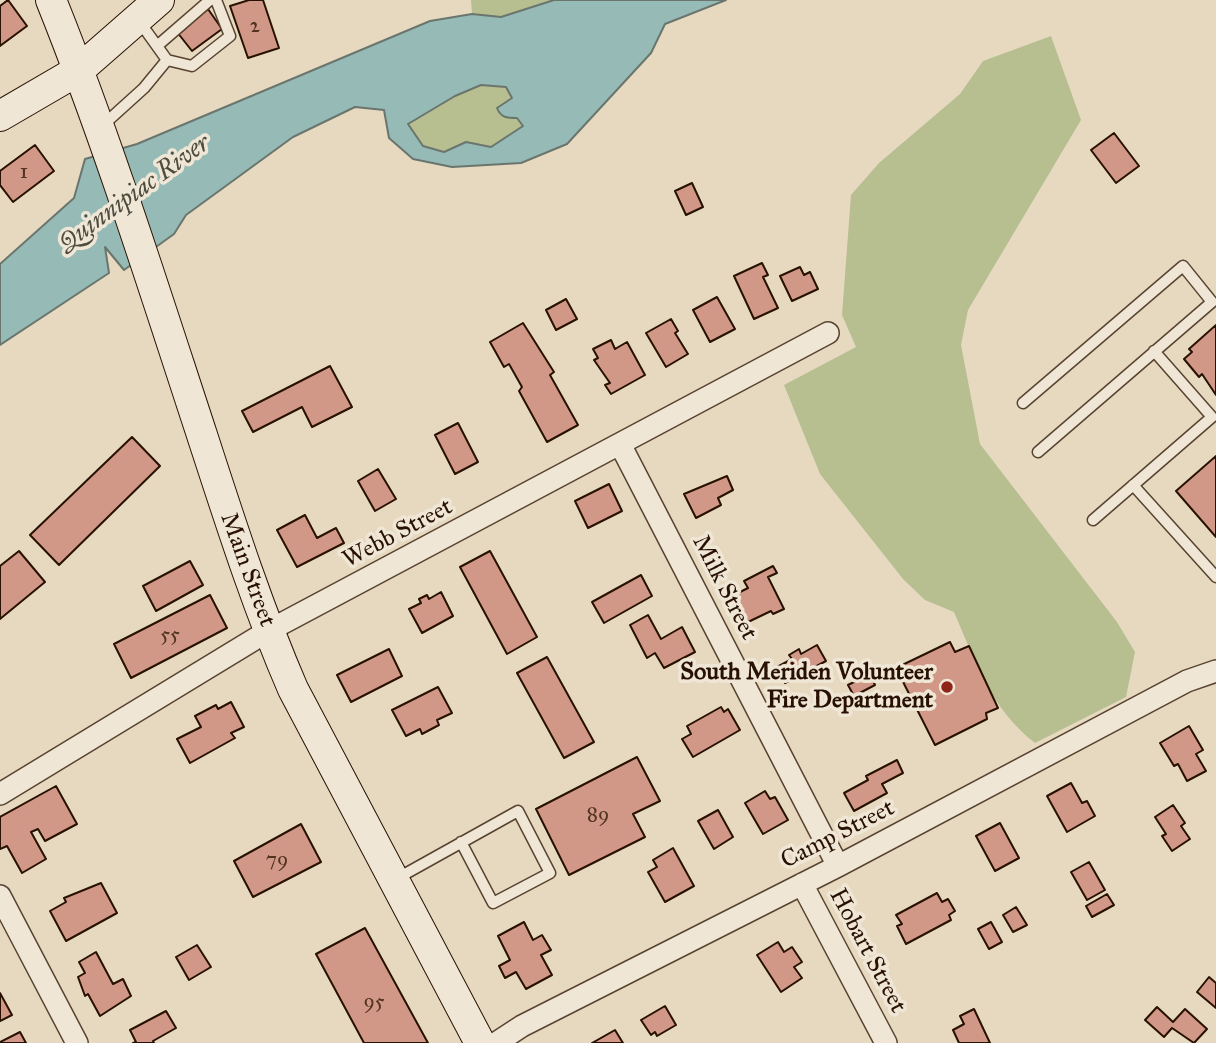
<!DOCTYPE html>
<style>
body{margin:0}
canvas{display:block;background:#e6d9c0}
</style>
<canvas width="1216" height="1043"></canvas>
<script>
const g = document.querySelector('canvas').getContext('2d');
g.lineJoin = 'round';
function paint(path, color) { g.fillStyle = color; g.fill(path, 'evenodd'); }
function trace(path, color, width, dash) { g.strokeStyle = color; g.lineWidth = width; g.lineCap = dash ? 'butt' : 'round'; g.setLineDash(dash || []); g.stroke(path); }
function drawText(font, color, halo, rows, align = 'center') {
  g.font = font + ' "IM FELL Great Primer",serif'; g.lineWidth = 7; g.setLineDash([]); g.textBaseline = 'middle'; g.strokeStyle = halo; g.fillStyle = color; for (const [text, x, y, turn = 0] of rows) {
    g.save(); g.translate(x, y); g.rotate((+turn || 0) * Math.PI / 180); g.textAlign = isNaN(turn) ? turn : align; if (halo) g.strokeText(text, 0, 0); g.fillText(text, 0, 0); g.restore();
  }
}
paint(new Path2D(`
 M471,0H554L501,17L472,14Z
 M1051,36L1081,120L968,310L961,345L980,444L1117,622L1135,652L1126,697L1035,743C991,709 975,661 954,612L925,600L903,579L820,474L784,385L856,347L842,315L851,195L879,163L960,94L983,61Z
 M481,85L506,87L512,98L498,108C501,118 507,118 517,118L524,125L491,147L467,142L443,152L423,146L408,124L455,96Z`), '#b7bf91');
const water = new Path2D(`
 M554,0H726L665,24L651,53L567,144L521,163L452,167L413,159L389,138L384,110L355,107L293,137L186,215L174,234L124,270L105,247L109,273L0,345V264L74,198L85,159L137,144L430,21L472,14L501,17ZM481,85L506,87L512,98L497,108C501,118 507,118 517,118L523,126L491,147L466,142L444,152L423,146L408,124L455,96Z`);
paint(water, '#96bab5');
trace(water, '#6a766d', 2);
const building = new Path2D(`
 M8,0L27,26L0,46V6Z
 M249,0H263L279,48L248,58L230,6Z
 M208,9L222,29L192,51L177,32Z
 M1114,133L1139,166L1116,183L1091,150Z
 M35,145L54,171L13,202L0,185V171Z
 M692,183L703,207L686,215L675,191Z
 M762,263L768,275L763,277L778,308L754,319L734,276Z
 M800,267L804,275L810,272L818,289L792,301L780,276Z
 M717,297L735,329L710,342L693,310Z
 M566,299L577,319L556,330L546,310Z
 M671,319L678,331L675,333L688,354L666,367L646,333Z
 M523,323L554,372L550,375L578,425L547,442L519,391L522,387L509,364L504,367L490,342Z
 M1216,325V395L1202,374L1199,377L1184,359L1192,352L1189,349Z
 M611,340L615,349L627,342L645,375L611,394L605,385L610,383L594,360L598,358L593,349Z
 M330,366L352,407L312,427L302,407L253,432L242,411Z
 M458,423L478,462L455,474L435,435Z
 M132,437L160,466L59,565L30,535Z
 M1216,456V537L1176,491Z
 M378,469L396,499L375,511L358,481Z
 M727,476L733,490L718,498L721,505L696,518L684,494Z
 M609,484L622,511L588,528L575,501Z
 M305,515L317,538L336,528L344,543L297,567L277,530Z
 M19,551L45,582L0,619V566Z
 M490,551L537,637L507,654L460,567Z
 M190,561L203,585L156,611L143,586Z
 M773,566L777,573L768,577L784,609L773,614L771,611L746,623L732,596L748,588L744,581Z
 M641,575L652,596L604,623L592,602Z
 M441,592L453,616L422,633L409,609L421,603L419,599L427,595L429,599Z
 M210,595L227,628L131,678L114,644Z
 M648,615L661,639L682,627L695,652L664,668L655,653L647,658L630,625Z
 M950,642L955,652L969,646L998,708L986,713L987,719L935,745L896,668Z
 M817,645L826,661L785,683L777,667L792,659L789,655L799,649L801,654Z
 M389,649L402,676L351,702L337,675Z
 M547,657L594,742L564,758L517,673Z
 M870,674L875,685L854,696L848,685Z
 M438,687L452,713L437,720L439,725L422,734L420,729L406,736L392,710Z
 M231,702L244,727L231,733L235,738L190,763L177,739L201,727L195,716L216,705L218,709Z
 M721,707L724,712L728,709L740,730L693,757L682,739L691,734L687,726Z
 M1189,726L1203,750L1196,754L1206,771L1187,781L1178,764L1174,766L1160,743Z
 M637,757L660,801L633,814L645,837L569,875L536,809Z
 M897,760L903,773L882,784L887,793L854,811L844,793L868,780L866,776Z
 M1071,783L1082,803L1087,801L1095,816L1067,832L1047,796Z
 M56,786L77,824L45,841L38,829L31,832L46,859L22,873L7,846L0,849V817Z
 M765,791L770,799L775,797L788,820L763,834L745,803Z
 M1173,805L1185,823L1181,826L1190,839L1172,851L1162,836L1166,834L1155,817Z
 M718,810L733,837L714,849L698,821Z
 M1000,823L1019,858L995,871L976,836Z
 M301,824L321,862L253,897L234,861Z
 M673,848L694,886L665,902L648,872L657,867L653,860Z
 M1089,862L1105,890L1087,900L1071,872Z
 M101,883L117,913L66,941L50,911L66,902L64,898Z
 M937,893L942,902L948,899L955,911L949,915L951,920L906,944L897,926L902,924L896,915Z
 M1107,894L1114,905L1092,917L1086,906Z
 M1016,907L1027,925L1013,932L1003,915Z
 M524,922L533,940L542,935L551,950L541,955L552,975L526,989L516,972L505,978L499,966L510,960L498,936Z
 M991,922L1002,942L989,949L978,929Z
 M365,928L428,1043H364L316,954Z
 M778,942L784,952L792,947L802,962L794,967L802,978L781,992L757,955Z
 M197,945L211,967L189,980L176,957Z
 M96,952L113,984L123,979L131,996L100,1016L88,994L85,996L78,977L85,973L79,962Z
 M1209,977L1216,983V1008L1197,992Z
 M0,993L12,1015L0,1021Z
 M665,1006L676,1025L657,1036L655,1032L651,1035L641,1020Z
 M1157,1007L1173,1022L1185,1009L1207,1029L1194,1043L1172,1028L1164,1037L1145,1020Z
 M974,1009L990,1043H959L953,1030L964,1024L960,1016Z
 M166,1011L176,1028L153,1041L154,1043H133L136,1042L130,1030Z
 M615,1030L623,1043H592Z
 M20,1032L26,1043H0V1042Z`);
paint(building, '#d19887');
trace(building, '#281100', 2);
const service = new Path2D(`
 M157,46L210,0
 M167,60L192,66L230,36L216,0
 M102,126L144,88L167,60L139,21
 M1023,403L1183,266L1212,302L1038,452
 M1133,485L1216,577
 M1093,520L1212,417L1154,351
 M396,879L518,811L550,873L493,903L461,842`);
const minor = new Path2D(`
 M621,446L838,866
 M0,794L268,631L828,333
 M802,884L886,1043
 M0,896L77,1043
 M496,1043L522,1026L838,866L1187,681L1216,671`);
const secondary = new Path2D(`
 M51,0C108,142 154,289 202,435C230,521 257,606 293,689L480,1043
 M0,116L79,70L159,0`);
trace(service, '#584330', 13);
trace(minor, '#584330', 24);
trace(secondary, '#281100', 32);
trace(service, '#efe6d6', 10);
trace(minor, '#efe6d6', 21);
trace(secondary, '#efe6d6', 30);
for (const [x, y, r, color] of [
 [947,687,7,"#8f2418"]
]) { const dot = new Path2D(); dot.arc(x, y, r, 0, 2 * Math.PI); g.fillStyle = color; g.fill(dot); trace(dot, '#efe6d6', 2.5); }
drawText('21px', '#523322', null, [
 ["2",255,27],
 ["1",24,173],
 ["55",170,636],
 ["89",598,816],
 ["79",277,861],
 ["95",374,1003]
]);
drawText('24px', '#281100', '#efe6d6', [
 ["Webb Street",398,534,-28],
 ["Main Street",247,570,70],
 ["Milk Street",724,588,63],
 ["Camp Street",838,835,-27],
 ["Hobart Street",867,951,62]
]);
drawText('bold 24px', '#281100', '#efe6d6', [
 ["South Meriden Volunteer",933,673],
 ["Fire Department",933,701]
], 'right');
drawText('italic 26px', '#4e4c3f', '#efe6d6', [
 ["Quinnipiac River",135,194,-36]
]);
</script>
